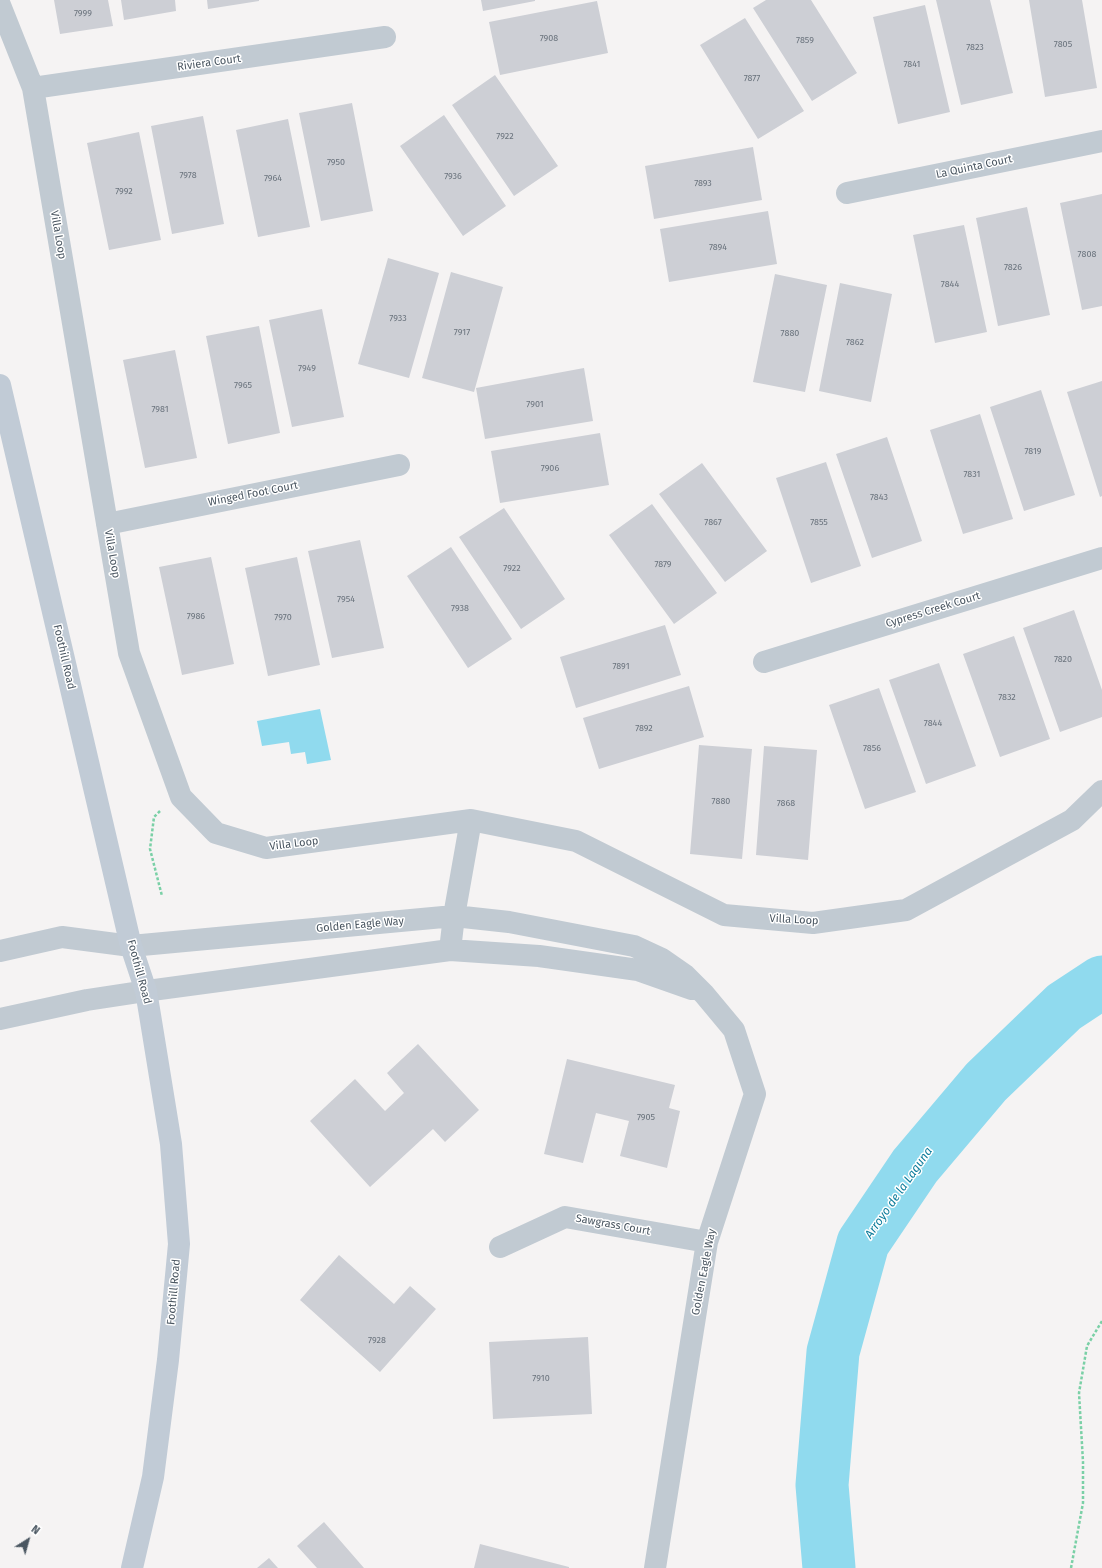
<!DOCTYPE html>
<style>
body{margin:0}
#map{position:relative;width:1102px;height:1568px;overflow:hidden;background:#f5f3f3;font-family:"Fira Sans",sans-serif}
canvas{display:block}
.north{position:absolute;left:8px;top:1520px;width:40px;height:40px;-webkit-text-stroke:3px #fff;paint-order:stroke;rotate:37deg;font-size:11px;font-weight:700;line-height:16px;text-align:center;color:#4a5661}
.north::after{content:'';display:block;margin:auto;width:14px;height:18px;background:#4a5661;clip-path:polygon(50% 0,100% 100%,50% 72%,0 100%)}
</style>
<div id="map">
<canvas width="1102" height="1568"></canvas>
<div class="north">N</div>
</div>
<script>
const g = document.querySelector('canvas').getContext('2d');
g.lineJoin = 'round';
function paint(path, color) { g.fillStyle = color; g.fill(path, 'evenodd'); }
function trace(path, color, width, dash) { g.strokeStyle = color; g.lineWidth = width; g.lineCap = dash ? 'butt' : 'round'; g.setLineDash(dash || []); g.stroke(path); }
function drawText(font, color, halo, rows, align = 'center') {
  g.font = font + ' "Fira Sans",sans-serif'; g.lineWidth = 3; g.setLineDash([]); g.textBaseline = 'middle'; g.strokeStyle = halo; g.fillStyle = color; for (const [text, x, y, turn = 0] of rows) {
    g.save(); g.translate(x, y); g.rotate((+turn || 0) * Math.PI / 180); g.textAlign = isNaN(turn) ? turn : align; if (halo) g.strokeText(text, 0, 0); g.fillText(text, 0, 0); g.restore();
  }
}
paint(new Path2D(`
 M320,709L331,760L307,764L305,752L291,754L289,742L262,746L257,721Z`), '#90daee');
trace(new Path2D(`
 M829,1568L822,1485L833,1352L863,1243L915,1166L986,1082L1064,1007L1102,982`), '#90daee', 53);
paint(new Path2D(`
 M54,0H108L113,26L60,34Z
 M121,0H175L176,11L124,20Z
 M207,0H259V1L208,9Z
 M481,0H535V1L483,11Z
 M766,0H811L857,73L812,101L753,8Z
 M936,0H990L1013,93L961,105Z
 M1029,0H1082L1097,88L1045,97Z
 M597,1L608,53L500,75L489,22Z
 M925,5L950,112L898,124L873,17Z
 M745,18L804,111L758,139L700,45Z
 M495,75L558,166L514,196L452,105Z
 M352,103L373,211L321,221L299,113Z
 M444,115L506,206L463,236L400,146Z
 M203,116L224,224L172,234L151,126Z
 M288,119L310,227L258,237L236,130Z
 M139,132L161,240L109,250L87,143Z
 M753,147L762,200L654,219L645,166Z
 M1102,194V306L1082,310L1060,203Z
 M1027,207L1050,315L998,326L976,218Z
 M768,211L777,264L669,282L660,229Z
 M964,225L987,332L935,343L913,235Z
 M388,258L439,273L409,378L358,364Z
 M451,272L503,287L474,392L422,378Z
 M775,274L827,285L805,392L753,382Z
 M840,283L892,294L871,402L819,391Z
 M322,309L344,417L292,427L269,320Z
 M259,326L280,433L228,444L206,336Z
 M175,350L197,458L145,468L123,360Z
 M584,368L593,421L485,439L476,388Z
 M1102,381V496L1100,497L1067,392Z
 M1041,390L1075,495L1024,511L990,407Z
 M980,414L1013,519L963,534L930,430Z
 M600,433L609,485L500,503L491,451Z
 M887,437L922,541L872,558L836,454Z
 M826,462L861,566L811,583L776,478Z
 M702,463L767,551L725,582L659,494Z
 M652,504L717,593L674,624L609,535Z
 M504,508L565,599L521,629L459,537Z
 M360,540L384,648L332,658L308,551Z
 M451,547L512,639L468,668L407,576Z
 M211,557L234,664L182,675L159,567Z
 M297,557L320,665L268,676L245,568Z
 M1074,610L1102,690V717L1060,732L1023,628Z
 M665,625L681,675L576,708L560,657Z
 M1014,636L1050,739L1000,757L963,654Z
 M939,663L976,766L926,784L889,680Z
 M689,686L704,737L599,769L583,718Z
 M879,688L916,792L865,809L829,705Z
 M699,745L752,749L742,859L690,854Z
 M764,746L817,750L808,860L756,855Z
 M418,1044L479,1110L445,1142L433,1129L370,1187L310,1121L355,1079L385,1111L404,1093L387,1073Z
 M567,1059L675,1085L669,1108L680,1111L667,1168L620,1156L629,1121L596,1113L583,1163L544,1154Z
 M339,1255L394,1304L410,1286L436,1309L380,1372L300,1300Z
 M588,1337L592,1414L493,1419L489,1342Z
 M324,1522L364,1568H317L297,1546Z
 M480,1544L569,1567V1568H474Z
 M269,1558L278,1568H257Z`), '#cdcfd5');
trace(new Path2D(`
 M160,811L154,817L150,849L162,896
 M1071,1568L1083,1503V1462L1079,1393L1087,1346L1102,1321`), '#7ad0a6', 2.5, [3, 2]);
trace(new Path2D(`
 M0,5L33,88L129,653L181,797L216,833L266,848L471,820L576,841L724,915L813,923L906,910L1072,820L1102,791
 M33,88L385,37
 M847,193L1102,141
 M107,524L399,465
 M764,662L1102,558
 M450,950L454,916L471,820
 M0,951L62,937L131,946L454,916L509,922L634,946L662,959L685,975L704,994L734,1030L755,1094L707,1242L655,1568
 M0,1019L87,1000L146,991L450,950L539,956L638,970L692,989
 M500,1247L565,1217L707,1242`), '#c1cad2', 22);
trace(new Path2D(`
 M0,385L131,946L146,991L150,1015L171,1144L179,1244L168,1360L153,1477L132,1568`), '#c1cbd6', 22);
drawText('9px', '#6b747e', null, [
 ["7999",83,13],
 ["7908",549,38],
 ["7859",805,40],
 ["7805",1063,44],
 ["7823",975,47],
 ["7841",912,64],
 ["7877",752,78],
 ["7922",505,136],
 ["7950",336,162],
 ["7978",188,175],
 ["7936",453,176],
 ["7964",273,178],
 ["7893",703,183],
 ["7992",124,191],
 ["7894",718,247],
 ["7808",1087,254],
 ["7826",1013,267],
 ["7844",950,284],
 ["7933",398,318],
 ["7917",462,332],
 ["7880",790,333],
 ["7862",855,342],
 ["7949",307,368],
 ["7965",243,385],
 ["7901",535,404],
 ["7981",160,409],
 ["7819",1033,451],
 ["7906",550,468],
 ["7831",972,474],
 ["7843",879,497],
 ["7867",713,522],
 ["7855",819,522],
 ["7879",663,564],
 ["7922",512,568],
 ["7954",346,599],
 ["7938",460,608],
 ["7986",196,616],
 ["7970",283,617],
 ["7820",1063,659],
 ["7891",621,666],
 ["7832",1007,697],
 ["7844",933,723],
 ["7892",644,728],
 ["7856",872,748],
 ["7880",721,801],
 ["7868",786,803],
 ["7905",646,1117],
 ["7928",377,1340],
 ["7910",541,1378]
]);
drawText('11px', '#4a5661', '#fff', [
 ["Riviera Court",209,63,-8],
 ["La Quinta Court",974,167,-12],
 ["Villa Loop",58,235,80],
 ["Winged Foot Court",253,494,-11],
 ["Villa Loop",112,554,80],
 ["Cypress Creek Court",933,610,-17],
 ["Foothill Road",64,657,77],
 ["Villa Loop",294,844,-7],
 ["Villa Loop",794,920,3],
 ["Golden Eagle Way",360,925,-5],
 ["Foothill Road",139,972,75],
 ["Sawgrass Court",613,1225,10],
 ["Golden Eagle Way",704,1272,-79],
 ["Foothill Road",174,1292,-85]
]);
drawText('italic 12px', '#0c7c9b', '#fff', [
 ["Arroyo de la Laguna",899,1193,-55]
]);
</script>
